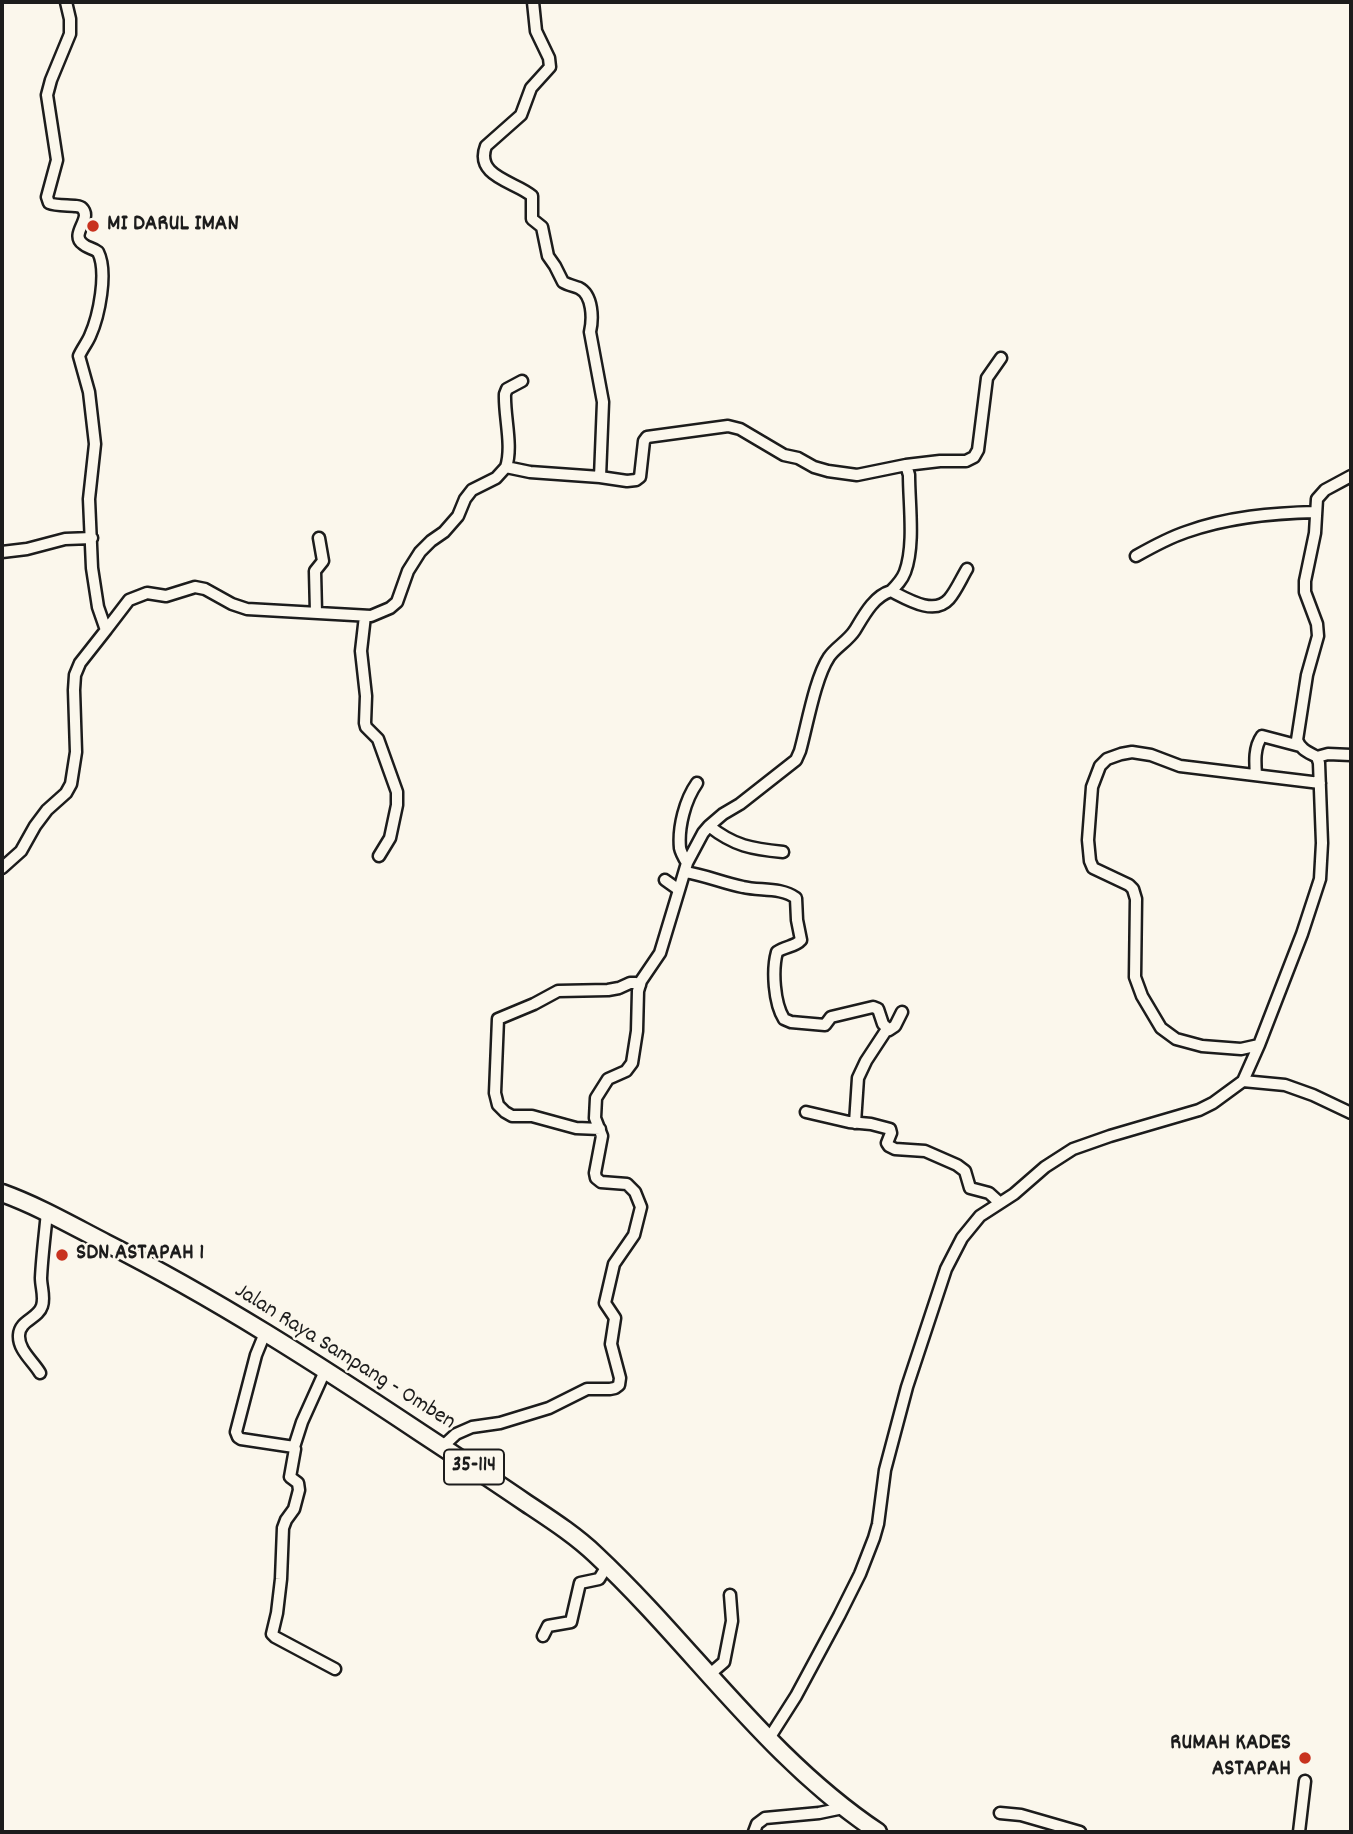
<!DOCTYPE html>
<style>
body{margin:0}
#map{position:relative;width:1353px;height:1834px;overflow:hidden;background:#fbf7ec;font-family:Dekko,sans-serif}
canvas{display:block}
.frame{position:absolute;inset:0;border:4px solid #1c1c1c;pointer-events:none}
</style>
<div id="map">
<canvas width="1353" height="1834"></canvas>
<div class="frame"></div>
</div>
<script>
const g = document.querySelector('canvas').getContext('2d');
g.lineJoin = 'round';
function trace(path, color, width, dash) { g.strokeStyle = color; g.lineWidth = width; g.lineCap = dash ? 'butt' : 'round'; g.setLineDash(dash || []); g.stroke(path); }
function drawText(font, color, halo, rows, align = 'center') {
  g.font = font + ' Dekko,sans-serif'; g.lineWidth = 5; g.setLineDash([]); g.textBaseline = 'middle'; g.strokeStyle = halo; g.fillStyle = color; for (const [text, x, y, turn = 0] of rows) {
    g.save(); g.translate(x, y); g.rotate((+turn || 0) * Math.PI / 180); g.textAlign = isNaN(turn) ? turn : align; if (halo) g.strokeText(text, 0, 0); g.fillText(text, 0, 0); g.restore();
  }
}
const minor = new Path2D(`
 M533,2L536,31L549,58L550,67L531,88L521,115L486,146C474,177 517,182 532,196V219L542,227L548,256L555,266L563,282C568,285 574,286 579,288C593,295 593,319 590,332L603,402L600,477
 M906,465L940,461H966L974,457L978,450L987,378L1001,358
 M506,467C513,446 504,416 505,394L507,389L522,381
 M2,552L27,549L65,539L92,538
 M1136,556C1152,547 1168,538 1186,532C1228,517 1272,513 1316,512
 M316,612L315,571L323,561L319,538
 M365,616L361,651L366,696L365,723L366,727L378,739L397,792V805L390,838L379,856
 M106,630L129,600L147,593L166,596L195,587L205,589L232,604L247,609L371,616L390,608L397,602L408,571L420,552L431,541L444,532L458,516L465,499L472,490L496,478L506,467L530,472L600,477L627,481L636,480L640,477L644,441L647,437L728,426L740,429L784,455L798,458L814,467L828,471L857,475L906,465L909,475C909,504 915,545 905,572C902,580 897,585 891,591
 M1317,757L1328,754L1351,755
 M1256,775C1255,762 1254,747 1262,736L1300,746
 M709,826C734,846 752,849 783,852
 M687,863C684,858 681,853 680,848C678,827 685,800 697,783
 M2,868L21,851L35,826L47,810L66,793L71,784L76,752L74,690L75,675L80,663L106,630L98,607L92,568L89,499L95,444L89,392L79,356C82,349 87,343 90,336C99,316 108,272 98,252C93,248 87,248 83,244C69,234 93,219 82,208C78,204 58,207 49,203L47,197L57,160L47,95L51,80L70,34V19L66,2
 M685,872C705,875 723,883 743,887C760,891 781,887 796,898L797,920L801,940C795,947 785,946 777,952C772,970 774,1003 784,1019L791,1022L825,1025L831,1017L873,1007L878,1009L883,1024L889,1030L895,1026L902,1012
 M679,890L687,863L703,833L709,826L723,814L740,804L796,760L800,751C807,726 815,678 829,657C836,647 848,641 855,630C864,615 874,596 891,591C907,599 934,616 949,599C956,591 961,579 967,569
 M1259,1045L1241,1049L1202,1046L1176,1039L1161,1028L1142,996L1135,977L1136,899L1133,889L1129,885L1093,868L1090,861L1088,840L1092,787L1100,766L1107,759L1121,754L1132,752L1151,755L1180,766L1320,783
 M1243,1081L1285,1085L1313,1095L1351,1113
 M806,1112L849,1122L871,1124L890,1129L891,1133L887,1143L889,1146L895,1149L925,1151L957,1165L965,1171L970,1188L989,1193L1000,1203
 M855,1123L858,1078L866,1061L887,1029
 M600,1129L576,1128L532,1116H512L505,1112L498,1105L495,1093L498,1019L534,1004L558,991L608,990L619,988L630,983H636L640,985
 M265,1333L256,1355L236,1432L238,1437L241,1439L294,1447L295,1449L290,1477L298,1483L299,1490L294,1509L286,1520L283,1528L281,1579L277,1613L272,1634L275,1637L335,1669
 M40,1373C33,1361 18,1350 19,1335C20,1320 38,1319 42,1306C45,1297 41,1287 41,1278C42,1256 45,1234 47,1212
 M294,1447L302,1422L325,1371
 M442,1447L456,1434L472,1427L500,1423L549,1408L587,1389H610L615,1388L619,1385L620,1378L611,1344L615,1318L605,1303L614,1264L634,1235L641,1207L635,1192L627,1184L601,1182L596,1178L595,1173L602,1136L595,1118L596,1098L608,1079L626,1071L632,1063L637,1031L638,991L641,981L660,953L679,890L665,880
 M543,1636L548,1626L571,1622L580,1583L599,1579L607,1566
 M710,1674L724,1662L732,1621L730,1595
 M768,1740L796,1696L839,1616L860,1574L874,1538L878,1524L885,1470L907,1387L946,1269L962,1238L980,1216L1014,1194L1045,1167L1073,1149L1110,1136L1199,1110L1213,1103L1243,1081L1259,1045L1302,934L1320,879L1322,843L1319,763L1317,757C1308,752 1301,750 1297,740L1307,675L1318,636L1317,624L1305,592V581L1315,533L1317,499L1325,490L1351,476
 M1000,1813L1021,1815L1080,1832
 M754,1832L757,1824L765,1818L819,1813L843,1808
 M1299,1832L1305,1781`);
const primary = new Path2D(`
 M2,1193C38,1206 71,1225 106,1243C215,1298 319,1365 421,1433C456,1456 491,1479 526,1503C550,1519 575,1535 596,1555C692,1645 767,1758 878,1832`);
trace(minor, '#1c1c1c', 15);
trace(primary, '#1c1c1c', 21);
trace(minor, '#fbf7ec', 10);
trace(primary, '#fbf7ec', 16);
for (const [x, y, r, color] of [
 [93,226,7,"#c8321e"],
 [62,1255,7,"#c8321e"],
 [1305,1758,7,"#c8321e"]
]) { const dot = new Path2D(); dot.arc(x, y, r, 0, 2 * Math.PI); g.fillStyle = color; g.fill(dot); trace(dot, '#fbf7ec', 2.5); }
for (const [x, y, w] of [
 [474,1467,60]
]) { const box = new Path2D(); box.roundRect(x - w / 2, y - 17.5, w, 35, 5); g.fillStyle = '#fbf7ec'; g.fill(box); trace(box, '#1c1c1c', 2); }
drawText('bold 21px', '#1c1c1c', null, [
 ["35-114",474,1467]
]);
drawText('bold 23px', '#1c1c1c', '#fbf7ec', [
 ["MI DARUL IMAN",107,226],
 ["SDN ASTAPAH 1",76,1255],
 ["RUMAH KADES",1291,1745,"right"],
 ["ASTAPAH",1291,1771,"right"]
], 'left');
drawText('23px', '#1c1c1c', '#fbf7ec', [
 ["Jalan Raya Sampang - Omben",344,1358,32]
]);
</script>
